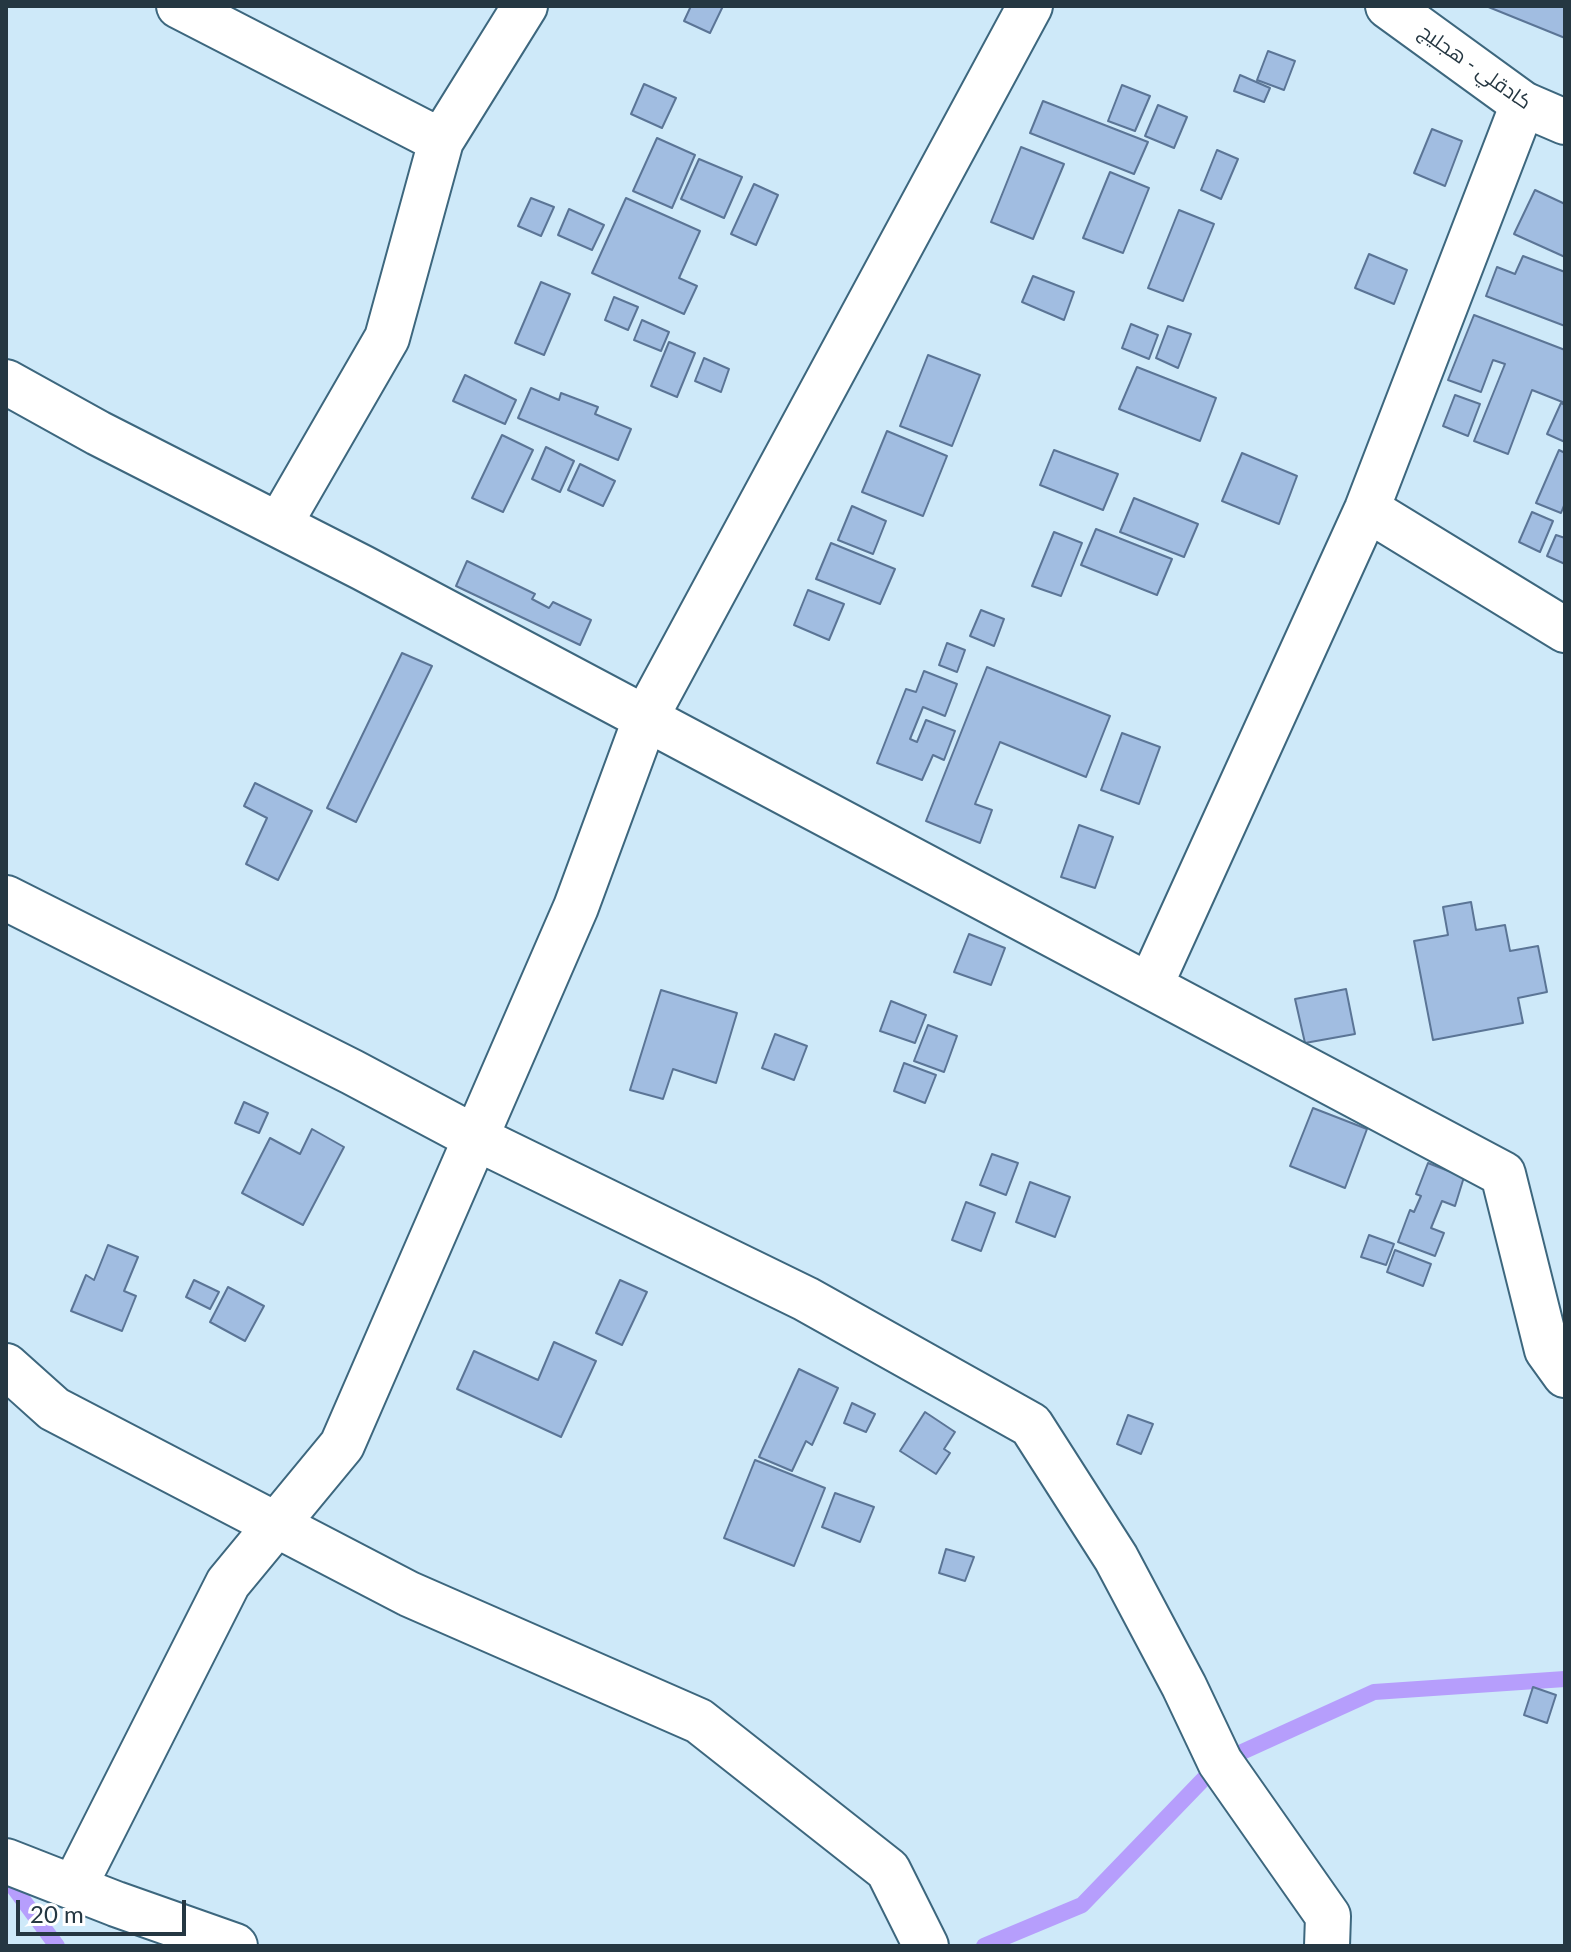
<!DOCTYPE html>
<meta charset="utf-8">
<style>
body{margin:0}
#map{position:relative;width:1571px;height:1952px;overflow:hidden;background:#cee9f9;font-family:Lato,sans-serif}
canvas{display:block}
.frame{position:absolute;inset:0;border:8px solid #253742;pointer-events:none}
.scale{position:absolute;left:16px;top:1900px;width:170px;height:36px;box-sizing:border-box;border:4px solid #253742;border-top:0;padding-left:10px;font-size:24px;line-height:28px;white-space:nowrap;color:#253742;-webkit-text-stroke:6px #fff;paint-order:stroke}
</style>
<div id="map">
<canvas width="1571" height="1952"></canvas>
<div class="frame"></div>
<div class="scale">20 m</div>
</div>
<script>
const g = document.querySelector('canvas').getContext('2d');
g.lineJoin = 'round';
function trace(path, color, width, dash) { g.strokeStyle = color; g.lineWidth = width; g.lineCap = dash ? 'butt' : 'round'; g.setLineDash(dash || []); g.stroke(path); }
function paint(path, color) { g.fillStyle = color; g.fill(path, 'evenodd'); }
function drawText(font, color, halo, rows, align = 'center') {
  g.font = font + ' Lato,Cairo,sans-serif'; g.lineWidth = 6; g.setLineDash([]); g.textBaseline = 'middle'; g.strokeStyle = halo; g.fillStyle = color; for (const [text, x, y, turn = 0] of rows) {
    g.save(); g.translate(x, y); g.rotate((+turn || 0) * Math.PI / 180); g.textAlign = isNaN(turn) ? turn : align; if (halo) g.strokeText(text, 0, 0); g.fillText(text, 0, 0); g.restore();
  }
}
trace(new Path2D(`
 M6,1877L57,1946
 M984,1946L1082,1905L1220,1762L1374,1692L1565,1679`), '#b69efc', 16);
const building = new Path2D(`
 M691,6H723L710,33L684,21Z
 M1486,6H1565V38Z
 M1268,51L1295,61L1284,90L1257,80Z
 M1240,75L1270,88L1264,102L1234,91Z
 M644,84L676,98L662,128L631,114Z
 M1122,85L1150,96L1135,131L1108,121Z
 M1043,101L1148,142L1134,174L1030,133Z
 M1158,105L1187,117L1174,148L1145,136Z
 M1432,129L1462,141L1445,186L1414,173Z
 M657,138L695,155L672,208L633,191Z
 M1021,147L1064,164L1033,239L991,222Z
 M1217,150L1238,159L1221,199L1201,190Z
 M699,159L742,177L724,218L681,199Z
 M1110,172L1149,188L1123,253L1083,238Z
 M754,184L778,195L756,245L731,234Z
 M1535,190L1565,204V257L1514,234Z
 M531,198L554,207L541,236L518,226Z
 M626,198L700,231L679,278L697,286L684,314L592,273Z
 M569,209L604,225L592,250L558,235Z
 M1179,210L1214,224L1183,301L1148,288Z
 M1369,254L1407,270L1394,304L1355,288Z
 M1523,256L1565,272V326L1486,296L1497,267L1515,274Z
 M1033,276L1074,292L1064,320L1022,302Z
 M541,282L570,294L544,355L515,343Z
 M614,297L638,307L628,330L605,320Z
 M1474,315L1565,350V403L1532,390L1508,454L1474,441L1505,364L1493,360L1481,392L1448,380Z
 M642,320L669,332L661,351L634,340Z
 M1131,324L1158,335L1149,359L1122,348Z
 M1168,326L1191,334L1178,368L1156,358Z
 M669,342L695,353L677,397L651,386Z
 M928,355L980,375L952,446L900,426Z
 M704,358L729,369L721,392L695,381Z
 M1137,367L1216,398L1200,441L1119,409Z
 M465,375L516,400L505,424L453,401Z
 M531,388L559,400L561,393L598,407L595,414L631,429L618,460L518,418Z
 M1455,395L1480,404L1468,436L1443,426Z
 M1561,403L1565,405V442L1547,434Z
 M887,431L947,456L923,516L862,492Z
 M502,435L533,450L503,512L472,498Z
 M546,447L574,461L560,492L532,479Z
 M1054,450L1118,474L1103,510L1040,485Z
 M1559,450L1565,453V503L1561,513L1536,503Z
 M1242,453L1297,476L1279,524L1222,501Z
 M580,464L615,481L603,506L568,490Z
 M1134,498L1198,524L1184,557L1120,532Z
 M852,506L886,521L873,554L838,540Z
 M1532,512L1553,521L1540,552L1519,542Z
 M1096,529L1172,559L1157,595L1081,565Z
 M1054,532L1082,543L1061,596L1032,586Z
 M1556,535L1565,538V564L1547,556Z
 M831,543L895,569L880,604L816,579Z
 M467,561L535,594L532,599L549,608L553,602L591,620L580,645L456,586Z
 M808,590L844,604L829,640L794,625Z
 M981,610L1004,619L994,646L970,636Z
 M947,643L965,650L957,672L939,665Z
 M402,653L432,666L356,822L327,808Z
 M987,667L1110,716L1086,777L1000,742L975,804L992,810L980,843L926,821Z
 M924,671L957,684L945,716L923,707L910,739L917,742L926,720L955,731L944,760L933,755L922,780L877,763L906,689L916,692Z
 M1122,733L1160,747L1139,804L1101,790Z
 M255,783L312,811L278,880L246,864L267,818L244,806Z
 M1079,825L1113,837L1095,888L1061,877Z
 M1471,902L1476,930L1505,925L1510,951L1538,946L1547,992L1518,998L1523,1023L1433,1040L1414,941L1448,935L1443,907Z
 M969,934L1005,948L991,985L954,972Z
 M1346,989L1355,1034L1305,1043L1295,999Z
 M661,990L737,1013L716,1083L673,1069L663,1099L630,1090Z
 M891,1001L926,1015L915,1043L880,1031Z
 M928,1025L957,1036L944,1072L914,1061Z
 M775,1034L807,1046L794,1080L762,1068Z
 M904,1063L936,1075L925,1103L894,1091Z
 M244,1102L268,1113L259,1133L235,1123Z
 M1313,1108L1367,1129L1345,1188L1290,1166Z
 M312,1129L344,1147L303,1225L242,1193L270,1138L300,1154Z
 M992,1154L1018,1163L1006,1195L980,1185Z
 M1428,1163L1464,1177L1455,1206L1442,1201L1431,1228L1444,1233L1435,1256L1398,1242L1410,1210L1414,1212L1421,1196L1416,1194Z
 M1030,1182L1070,1197L1055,1237L1016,1222Z
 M966,1202L995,1213L981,1251L952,1240Z
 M1369,1235L1394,1244L1386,1265L1361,1257Z
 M108,1245L138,1257L124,1291L136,1296L122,1331L71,1311L86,1275L94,1280Z
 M1395,1250L1431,1264L1423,1286L1387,1272Z
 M194,1280L219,1292L210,1309L186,1297Z
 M620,1280L647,1292L622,1345L596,1333Z
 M228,1287L264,1306L245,1341L210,1322Z
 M554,1342L596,1361L561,1437L457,1389L474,1351L538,1380Z
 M799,1369L838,1388L812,1445L806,1441L792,1471L759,1457Z
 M852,1403L875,1414L866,1432L844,1423Z
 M925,1412L955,1432L944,1449L950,1453L936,1474L900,1451Z
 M1128,1415L1153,1424L1141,1454L1117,1444Z
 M755,1460L825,1488L794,1566L724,1538Z
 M835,1493L874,1507L860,1542L822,1527Z
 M946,1549L974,1557L965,1581L939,1573Z
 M1533,1687L1556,1695L1547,1723L1524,1715Z`);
paint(building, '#a1bde1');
trace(building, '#5b7596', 2);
const street = new Path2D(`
 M179,6L441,141
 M6,382L98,433L363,568L1503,1174L1547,1350L1565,1375
 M1367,509L1565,630
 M279,525L387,338L441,141L525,6
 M6,898L352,1072L476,1138L806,1299L1031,1425L1116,1558L1184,1686L1220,1762L1328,1916L1327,1946
 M1150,986L1367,509L1523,104
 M6,1366L54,1409L409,1594L699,1721L888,1870L926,1946
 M6,1861L116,1904L235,1946
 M74,1887L228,1583L342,1445L576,907L646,717L1030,6`);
const secondary = new Path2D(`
 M1388,6L1523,104L1565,122`);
trace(street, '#3d677e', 48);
trace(secondary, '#3d677e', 48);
trace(street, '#fff', 44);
trace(secondary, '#fff', 44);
drawText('20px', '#253742', '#fff', [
 ["كادقلي - هجليج",1475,67,35]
]);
</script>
